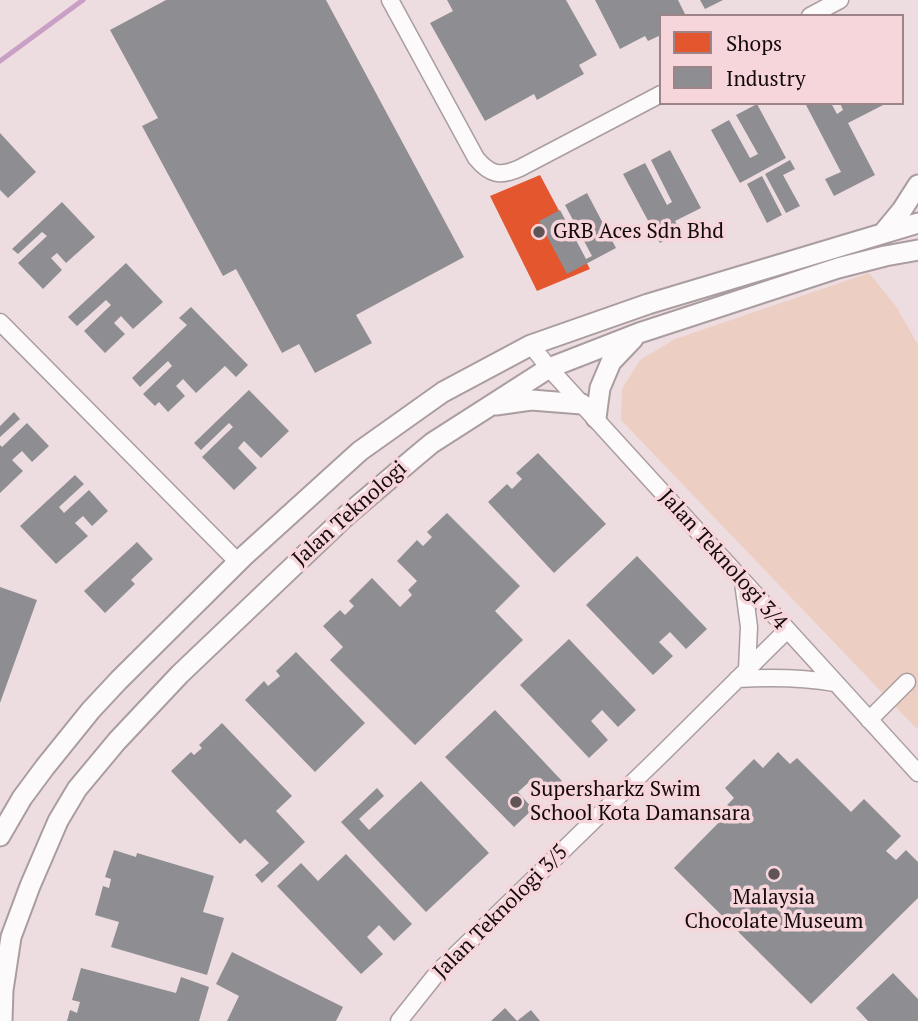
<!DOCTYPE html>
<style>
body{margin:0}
#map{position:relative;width:918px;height:1021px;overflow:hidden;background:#eedde0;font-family:"PT Serif",serif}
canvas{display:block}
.legend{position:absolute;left:659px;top:14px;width:245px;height:91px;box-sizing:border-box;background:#f6d5db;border:2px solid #9c8488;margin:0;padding:9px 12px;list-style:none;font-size:21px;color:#140a0c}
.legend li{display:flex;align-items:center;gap:14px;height:35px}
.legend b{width:35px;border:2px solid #9c8488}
</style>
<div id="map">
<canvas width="918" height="1021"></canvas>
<ul class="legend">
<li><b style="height:19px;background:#e4572e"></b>Shops</li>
<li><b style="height:19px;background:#8d8d92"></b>Industry</li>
</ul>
</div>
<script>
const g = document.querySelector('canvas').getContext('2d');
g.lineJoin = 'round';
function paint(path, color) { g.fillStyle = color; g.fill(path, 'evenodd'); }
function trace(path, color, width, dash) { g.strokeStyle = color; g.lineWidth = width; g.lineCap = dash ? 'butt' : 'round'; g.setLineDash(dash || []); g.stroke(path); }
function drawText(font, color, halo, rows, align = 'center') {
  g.font = font + ' "PT Serif",serif'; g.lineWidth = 7; g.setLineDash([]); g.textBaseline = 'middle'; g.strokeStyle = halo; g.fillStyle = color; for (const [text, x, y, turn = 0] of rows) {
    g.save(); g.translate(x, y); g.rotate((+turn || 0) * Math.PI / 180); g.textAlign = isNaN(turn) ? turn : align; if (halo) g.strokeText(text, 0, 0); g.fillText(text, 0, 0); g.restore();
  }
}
paint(new Path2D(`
 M869,273L896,306L918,345V727L916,728L621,420L622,389L640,360L675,339Z`), '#edcec3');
paint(new Path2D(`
 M540,175L590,269L537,291L490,196Z`), '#e4572e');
paint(new Path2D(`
 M166,0H326L464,257L356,315L372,343L315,373L299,344L282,353L236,269L223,276L142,126L158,118L110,30Z
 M447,0H566L597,55L579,65L584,74L537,100L534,94L485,121L430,23L453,11Z
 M595,0H678L686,16H661V35L648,41L645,36L620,49Z
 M700,0H723L705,9Z
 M805,103H831L837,114L843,110L840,103H887L848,123L875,175L834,196L825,179L841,172Z
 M757,104L786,158L740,183L711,130L729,120L750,158L758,154L736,115Z
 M0,133L36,172L8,198L0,190Z
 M670,150L701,208L675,221L681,232L660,243L623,174L645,163L667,205L672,202L651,160Z
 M790,160L795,169L783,175L800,206L786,213L765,174Z
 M762,176L782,215L767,223L747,184Z
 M587,193L616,248L567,274L539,221L560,210L586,259L592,256L565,205Z
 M62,202L95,237L66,263L57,253L51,258L62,270L43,289L18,263L47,236L42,232L18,254L12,249Z
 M126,263L163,302L133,329L121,316L114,323L125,334L105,353L84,331L111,305L106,300L77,326L68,317Z
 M191,307L248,365L236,377L225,366L196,393L183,379L176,386L185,396L168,412L159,402L155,406L143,394L172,366L168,361L140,387L132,378L187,325L179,318Z
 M249,390L289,431L261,458L244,441L238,448L257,468L234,490L202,457L233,427L229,423L201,450L194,443Z
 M14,412L20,419L0,437V426Z
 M27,423L49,446L32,462L22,451L12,460L23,471L0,493V445L2,447Z
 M538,453L606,524L554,573L488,502L507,484L512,489L522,479L516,473Z
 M75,475L84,484L59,507L64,513L89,490L108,511L92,526L83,516L75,523L88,536L56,564L20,526Z
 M447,513L520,586L495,611L523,640L415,745L330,660L343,647L323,626L340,610L345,615L354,606L349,601L372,578L400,607L412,595L408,590L417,581L397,561L417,540L423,546L432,537L427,532Z
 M137,542L153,559L131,580L135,584L105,613L84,591Z
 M637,556L707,629L686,649L670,632L659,642L673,656L653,675L586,605Z
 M0,587L37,600L0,703Z
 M569,639L636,710L618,727L602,710L591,721L608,740L589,758L520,685Z
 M296,652L365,723L315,772L245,700L264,681L268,686L280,676L276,671Z
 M495,710L562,781L543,799L528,783L518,792L533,809L514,827L445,757Z
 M222,723L292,796L276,811L305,842L262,883L255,875L269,863L245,839L240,844L171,771L191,752L194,755L202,748L199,745Z
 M778,752L790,764L797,758L851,812L864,799L901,836L886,851L896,860L906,850L918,862V898L811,1004L674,868L732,809L727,805L734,798L725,788L754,759L763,768Z
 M421,781L489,853L426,912L341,822L377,788L384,796L359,819L369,830Z
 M114,850L136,857L137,853L214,876L203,912L224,918L207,975L111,947L119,922L95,915L103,886L109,888L111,879L105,877Z
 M346,854L412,924L394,941L379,925L367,937L383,954L361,974L277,886L301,863L318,881Z
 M232,952L343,1007L336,1021H227L239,996L216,984Z
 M81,968L176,993L181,977L209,987L199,1021H67L70,1010L77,1013L80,1002L72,1000Z
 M893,973L918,999V1021H868L856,1008Z
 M505,1008L517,1021L531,1010L540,1021H491Z`), '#8d8d92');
trace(new Path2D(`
 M0,61L83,0`), '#c99fc5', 5);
const minor = new Path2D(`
 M390,0L476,158C490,175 500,177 520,168L661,94
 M810,16L840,0
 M0,322L238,562
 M531,345L549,368L918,773
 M743,582L749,627L747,669
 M737,679C771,677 801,677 835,683
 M869,720L907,682
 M399,1021L438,972L665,751L787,630`);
const tertiary = new Path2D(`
 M883,233L902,210L918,185
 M496,405L531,400L582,404
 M596,418L600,388L611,362L633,339
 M0,836L22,798L45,767L91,710L119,680L243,557L360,451L443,392L531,345L648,304L918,223
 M2,1021L3,990L11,937L30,886L58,821L77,789L117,741L180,674L347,515L414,458L432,443L549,368L639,333L838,268L885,256L918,250`);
trace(minor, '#aa9da0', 19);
trace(tertiary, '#aa9da0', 23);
trace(minor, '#fcfafa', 16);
trace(tertiary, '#fcfafa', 19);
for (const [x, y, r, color] of [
 [539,232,7,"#605456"],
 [516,802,7,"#605456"],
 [774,874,7,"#605456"]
]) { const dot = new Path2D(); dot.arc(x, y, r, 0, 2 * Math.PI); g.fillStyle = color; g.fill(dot); trace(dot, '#f6d5db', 2.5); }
drawText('21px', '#140a0c', '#f6d5db', [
 ["GRB Aces Sdn Bhd",553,232],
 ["Supersharkz Swim",530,790],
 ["School Kota Damansara",530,814],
 ["Malaysia",774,898,"center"],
 ["Chocolate Museum",774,922,"center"]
], 'left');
drawText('21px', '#140a0c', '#f6d5db', [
 ["Jalan Teknologi",350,514,-42],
 ["Jalan Teknologi 3/4",723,560,48],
 ["Jalan Teknologi 3/5",501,912,-45]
]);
</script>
